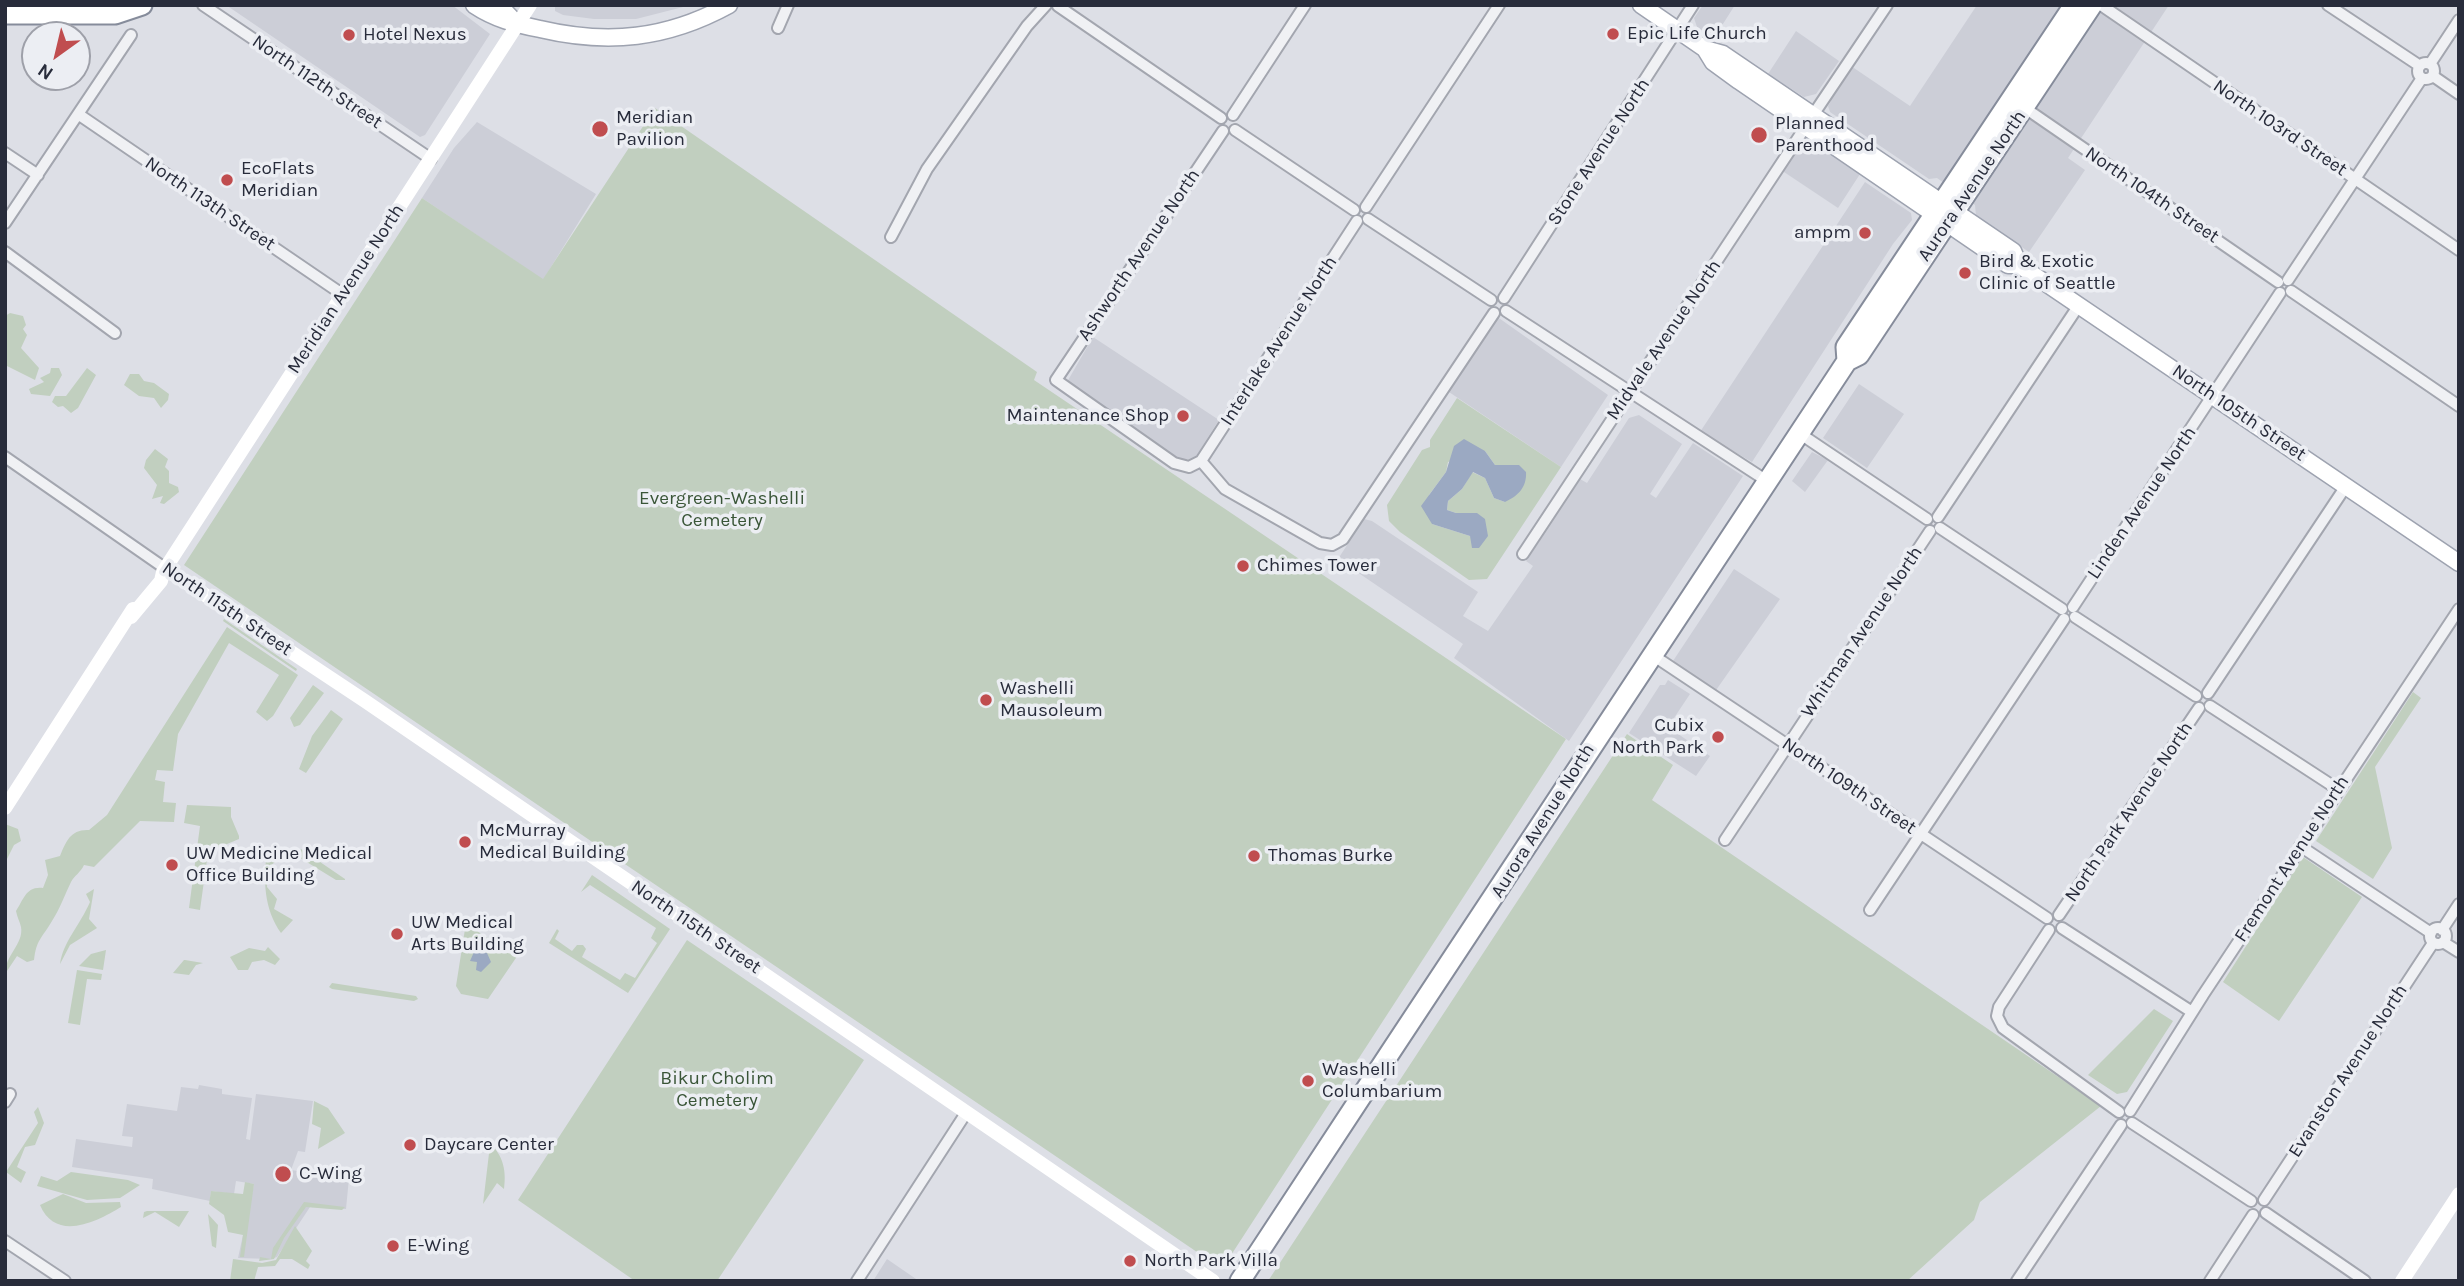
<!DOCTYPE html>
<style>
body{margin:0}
#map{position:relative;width:2464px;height:1286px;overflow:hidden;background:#dddfe6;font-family:Karla,sans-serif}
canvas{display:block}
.frame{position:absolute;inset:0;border:7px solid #282c3b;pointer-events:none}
.north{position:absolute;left:21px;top:21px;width:70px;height:70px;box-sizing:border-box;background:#eceef3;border:2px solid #9ea0a9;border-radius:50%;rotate:214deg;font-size:19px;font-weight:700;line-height:28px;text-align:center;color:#282c3b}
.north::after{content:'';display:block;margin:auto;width:24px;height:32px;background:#c04d4f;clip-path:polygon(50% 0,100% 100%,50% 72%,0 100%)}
</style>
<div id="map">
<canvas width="2464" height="1286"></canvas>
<div class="frame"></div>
<div class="north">N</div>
</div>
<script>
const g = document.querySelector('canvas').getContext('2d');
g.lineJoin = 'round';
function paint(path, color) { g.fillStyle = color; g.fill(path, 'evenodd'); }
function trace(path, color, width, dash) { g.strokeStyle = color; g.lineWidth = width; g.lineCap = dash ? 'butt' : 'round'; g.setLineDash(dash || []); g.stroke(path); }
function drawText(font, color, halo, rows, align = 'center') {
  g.font = font + ' Karla,sans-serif'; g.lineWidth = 7; g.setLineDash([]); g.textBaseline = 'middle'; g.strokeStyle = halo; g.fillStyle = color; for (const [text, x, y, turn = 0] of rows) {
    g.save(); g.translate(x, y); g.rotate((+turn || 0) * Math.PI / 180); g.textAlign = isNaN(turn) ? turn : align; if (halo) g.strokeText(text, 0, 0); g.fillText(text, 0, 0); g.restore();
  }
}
paint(new Path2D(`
 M226,5H452L490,34L425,135L420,137Z
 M555,5H691L636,19H594L563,15L555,11Z
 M1703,5H1735L1714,38L1697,27L1694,18Z
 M1977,5H2169L2068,158L2085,170L2029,252L1976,216L1975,205L1937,178L1929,179L1830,112L1828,106L1831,101L1825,97L1848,64L1910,106Z
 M1796,31L1839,61L1816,94L1804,97L1768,74Z
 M477,122L596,194L543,280L422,198L454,148Z
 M1812,141L1860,174L1838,208L1781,170L1797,147Z
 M1865,182L1911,213L1912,220L1893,244L1752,462L1700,432Z
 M1496,316L1608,395L1561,467L1446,390Z
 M1093,337L1219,420L1195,458L1179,461L1067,382Z
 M1859,384L1904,414L1867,468L1823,438Z
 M1639,415L1682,444L1650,494L1656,498L1693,443L1743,476L1569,741L1454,658L1463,644L1338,559L1364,519L1372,521L1478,592L1463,616L1488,631L1533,566L1526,561L1580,479L1587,483L1629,418Z
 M1812,452L1828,460L1805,492L1792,481Z
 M1734,569L1780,599L1714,693L1671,664Z
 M1668,680L1690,694L1668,727L1710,756L1696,776L1629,733L1660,685H1665Z
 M199,1085L222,1089V1094L252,1098L246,1139L250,1140L256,1094L313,1101L305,1152L298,1151L291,1170L349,1178L346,1209L310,1207L277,1257L271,1259L238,1258L254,1184L236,1181L234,1194L211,1191L210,1201L152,1189L153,1179L72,1167L76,1139L132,1147L133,1137L122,1136L127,1104L177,1111L181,1087L198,1089Z
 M887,1259L919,1281H873Z`), '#ccced7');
paint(new Path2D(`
 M655,108L1037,372L1034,380L1566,739L1222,1269L184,565L422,198L543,279Z
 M10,313L23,316L26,325L23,329L27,335L21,348L39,368L35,380L5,365V316Z
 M51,368H59L62,375L50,396L31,394L29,389L44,382L40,378L50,373Z
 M87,368L96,375L78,408L71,413L63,406L58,407L52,402L55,396H66Z
 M130,374H139L144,381L154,383L169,394L168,400L161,408L154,398L139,396L124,385Z
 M1457,398L1561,467L1487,579L1469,580L1400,532L1389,521L1387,505L1422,450L1430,447V440ZM1485,451L1495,465L1506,466L1505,502L1494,498L1485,478L1472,472L1462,489L1448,501L1447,510L1456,513L1479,548L1470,536L1432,524L1429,495L1446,472L1448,462Z
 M155,449L168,459L165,467L169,471V483L178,487L179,492L164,504L160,503L163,496L152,499L157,485L144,468L146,460Z
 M224,619L297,669L296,671L223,621Z
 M227,627L298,675L273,716L267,721L256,712L279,675L229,643L178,734L173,771L157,770L155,780L165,782L163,802L176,803L174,822L140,821L94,867L84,865C81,872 74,876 71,882C65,894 60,909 52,921C42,938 36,940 34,960L27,962L17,956L5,974C5,955 24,944 21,927C20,922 17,917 16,911C24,899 26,886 43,888L48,875L45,860L60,856C66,841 71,829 89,830L107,815Z
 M313,685L324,693L300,725L294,727L290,718Z
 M2413,692L2421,698L2375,767L2392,848L2373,879L2316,841Z
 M331,710L343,719L306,773L299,769L312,736Z
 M1627,734L1673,765L1652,800L2101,1106L1980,1202L1974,1220L1907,1281H1268Z
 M187,805L231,807V817L239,836V839L208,852L200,910L189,908L200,826L184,823Z
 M5,824L18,829L21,841L14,845L5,863Z
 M275,848L283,849L282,856L268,868L267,887L277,899L274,909L293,920L281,933C264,909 263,880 267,852Z
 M301,849L345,879V880H336L297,856Z
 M2303,857L2362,897L2279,1021L2223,982Z
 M592,875L670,929L628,993L549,943L557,929L559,931L555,939L572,951L577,945H583L586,949L582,957L620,980L625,973L635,978L657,943L651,938L656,928L590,885L581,892Z
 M94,889L89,919L97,928L70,945L60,964C63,942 80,925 90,902L86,894Z
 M471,927L492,941L516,945L520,952L488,999L461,994L456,986L465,929L469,930Z
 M687,940L864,1060L717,1281H635L518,1200Z
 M268,947L280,959L275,965L264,960L252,962L248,970H238L230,957L249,948L265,951Z
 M106,950L103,970L79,966L91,954Z
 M184,960H185L203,963L196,965L189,975L173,973Z
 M77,970L102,974L101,980L87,979L80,1025L68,1023Z
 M332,983L416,996L418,999L414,1001L332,989L329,987Z
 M2154,1009L2173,1021L2127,1092L2117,1094L2088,1075Z
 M314,1101L328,1108L345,1133L318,1149L321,1128L312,1124Z
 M38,1107L44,1123L35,1145L25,1147L17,1167L26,1172L21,1183L6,1172L38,1123L34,1112Z
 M485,1139C502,1152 507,1168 504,1189L497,1183L483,1204L490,1145L483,1143Z
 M71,1172L128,1180L140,1185L120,1198L87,1200L37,1186L41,1176L57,1181Z
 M245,1182L254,1184L244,1257H240L243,1235L228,1232L224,1215L209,1204L211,1191L243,1194Z
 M63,1194L86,1203L120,1202L121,1207C98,1221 56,1243 40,1205Z
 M304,1202L345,1207L342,1210L306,1207L284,1238L274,1259L259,1261L260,1257L271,1259L273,1248Z
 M147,1211H189L179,1227L155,1212L143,1218L144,1212Z
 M208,1214L218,1225L216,1248L212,1246Z
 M295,1226L312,1251L306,1261L310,1265L308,1269L292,1259H280L275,1266L258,1267L254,1281H230L233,1259L262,1263L276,1260Z`), '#c1cfbf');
paint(new Path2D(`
 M1464,439L1485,451L1495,465H1519L1526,472C1527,487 1518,496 1505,502L1494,498L1485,478L1473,472L1462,489L1448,501L1447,510L1456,513H1477L1485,519L1488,536L1479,548H1472L1470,536L1432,524L1421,506L1446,472L1454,446Z
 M482,951L487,953L491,962L481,972L476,970L477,962L470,961L474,952Z`), '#9ba9c2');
const street = new Path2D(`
 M203,5L431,159
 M2101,5L2459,250
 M2328,5L2420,66
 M1058,6L1221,118
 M778,28L788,5
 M2418 71a8 8 0 1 1 16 0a8 8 0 1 1-16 0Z
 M2430,64L2459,20
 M2433,76L2459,94
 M2025,108L2278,282
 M78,114L342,294
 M1233,115L1305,5
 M1813,115L1887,5
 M1235,130L1354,210
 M1223,131L1056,380L1174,463L1189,467L1201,461L1357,221
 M5,153L38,175
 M1366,207L1499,5
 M1368,219L1491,300
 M5,223L131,35
 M891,237L927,169L1027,26L1046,5
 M5,252L115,333
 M2288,280L2422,78
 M2291,291L2459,406
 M1504,298L1693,5
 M1506,311L1767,481
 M1799,433L1927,519
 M5,457L166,569
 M1201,461L1225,489L1320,543L1332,545L1343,539L1494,313
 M1938,517L2079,305
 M1940,528L2062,609
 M1523,554L1806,126
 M2073,607L2280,293
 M2075,617L2196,696
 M1651,654L2047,918
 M2208,693L2346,486
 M2210,706L2339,790
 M1725,840L1930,531
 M2300,846L2431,933
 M1870,910L2064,619
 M2059,915L2199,708
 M2062,928L2192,1012
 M2430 936a8 8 0 1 1 16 0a8 8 0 1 1-16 0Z
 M2049,930L1999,1007L1997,1016L2003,1028L2119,1112
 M2442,930L2459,904
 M2443,942L2459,952
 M5,1102L10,1094
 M2130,1111L2203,995L2459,609
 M2132,1123L2251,1201
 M2264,1200L2433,943
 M2266,1213L2365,1281
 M5,1241L65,1281
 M857,1281L966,1113
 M2017,1281L2121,1125
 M2210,1281L2253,1215`);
const primary = new Path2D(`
 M474,5C495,19 515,24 540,29C608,45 667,39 729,5
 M499,5L517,24
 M1641,5L1705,49L1723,54L2013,251L2019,265L2459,563
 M1705,49L1713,62L1739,81L2008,265H2019`);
const highway = new Path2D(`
 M5,14H115L142,5
 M1847,361L1846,347L2074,5
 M1240,1281C1442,974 1643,666 1847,361L1859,355L2092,5`);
trace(street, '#a3a6af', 14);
trace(primary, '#9ea3b0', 19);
trace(highway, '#868c9b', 23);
trace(street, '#f0f1f4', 10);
trace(new Path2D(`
 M166,569L365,701L1213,1281
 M131,617L161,581L163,572L530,5
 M5,808L133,609
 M2402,1281L2459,1194`), '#fff', 14);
trace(primary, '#fff', 16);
trace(highway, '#fff', 19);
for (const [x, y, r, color] of [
 [1613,34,7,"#c04d4f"],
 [349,35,7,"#c04d4f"],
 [600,129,9,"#c04d4f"],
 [1759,135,9,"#c04d4f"],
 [227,180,7,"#c04d4f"],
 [1865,233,7,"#c04d4f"],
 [1965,273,7,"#c04d4f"],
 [1183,416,7,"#c04d4f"],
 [1243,566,7,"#c04d4f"],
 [986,700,7,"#c04d4f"],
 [1718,737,7,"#c04d4f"],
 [465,842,7,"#c04d4f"],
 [1254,856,7,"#c04d4f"],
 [172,865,7,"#c04d4f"],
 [397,934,7,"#c04d4f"],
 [1308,1081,7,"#c04d4f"],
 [410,1145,7,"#c04d4f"],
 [283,1174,9,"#c04d4f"],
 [393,1246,7,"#c04d4f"],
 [1130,1261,7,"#c04d4f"]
]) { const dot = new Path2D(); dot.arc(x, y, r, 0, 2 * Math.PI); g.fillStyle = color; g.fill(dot); trace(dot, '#eceef3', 2.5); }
drawText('19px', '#282c3b', '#eceef3', [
 ["Epic Life Church",1627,34],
 ["Hotel Nexus",363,35],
 ["Meridian",616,118],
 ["Pavilion",616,140],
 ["Planned",1775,124],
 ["Parenthood",1775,146],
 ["EcoFlats",241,169],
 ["Meridian",241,191],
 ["ampm",1851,233,"right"],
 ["Bird & Exotic",1979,262],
 ["Clinic of Seattle",1979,284],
 ["Maintenance Shop",1169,416,"right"],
 ["Chimes Tower",1257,566],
 ["Washelli",1000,689],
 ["Mausoleum",1000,711],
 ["Cubix",1704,726,"right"],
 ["North Park",1704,748,"right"],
 ["McMurray",479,831],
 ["Medical Building",479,853],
 ["UW Medicine Medical",186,854],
 ["Office Building",186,876],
 ["Thomas Burke",1268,856],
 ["UW Medical",411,923],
 ["Arts Building",411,945],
 ["Washelli",1322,1070],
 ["Columbarium",1322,1092],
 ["Daycare Center",424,1145],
 ["C-Wing",299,1174],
 ["E-Wing",407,1246],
 ["North Park Villa",1144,1261]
], 'left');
drawText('19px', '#282c3b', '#eceef3', [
 ["North 112th Street",317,82,34],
 ["North 103rd Street",2280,128,34],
 ["Stone Avenue North",1599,152,-57],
 ["Aurora Avenue North",1972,186,-56],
 ["North 104th Street",2152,195,34],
 ["North 113th Street",210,204,34],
 ["Ashworth Avenue North",1139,255,-56],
 ["Meridian Avenue North",346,289,-57],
 ["Midvale Avenue North",1664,340,-56],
 ["Interlake Avenue North",1279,341,-57],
 ["North 105th Street",2239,413,34],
 ["Linden Avenue North",2142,503,-56],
 ["North 115th Street",227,609,34],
 ["Whitman Avenue North",1862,632,-56],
 ["North 109th Street",1849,786,34],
 ["North Park Avenue North",2129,812,-56],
 ["Aurora Avenue North",1543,821,-58],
 ["Fremont Avenue North",2292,859,-57],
 ["North 115th Street",696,927,34],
 ["Evanston Avenue North",2348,1071,-57]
]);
drawText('19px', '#395537', '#eceef3', [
 ["Evergreen-Washelli",722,499],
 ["Cemetery",722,521],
 ["Bikur Cholim",717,1079],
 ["Cemetery",717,1101]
]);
</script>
